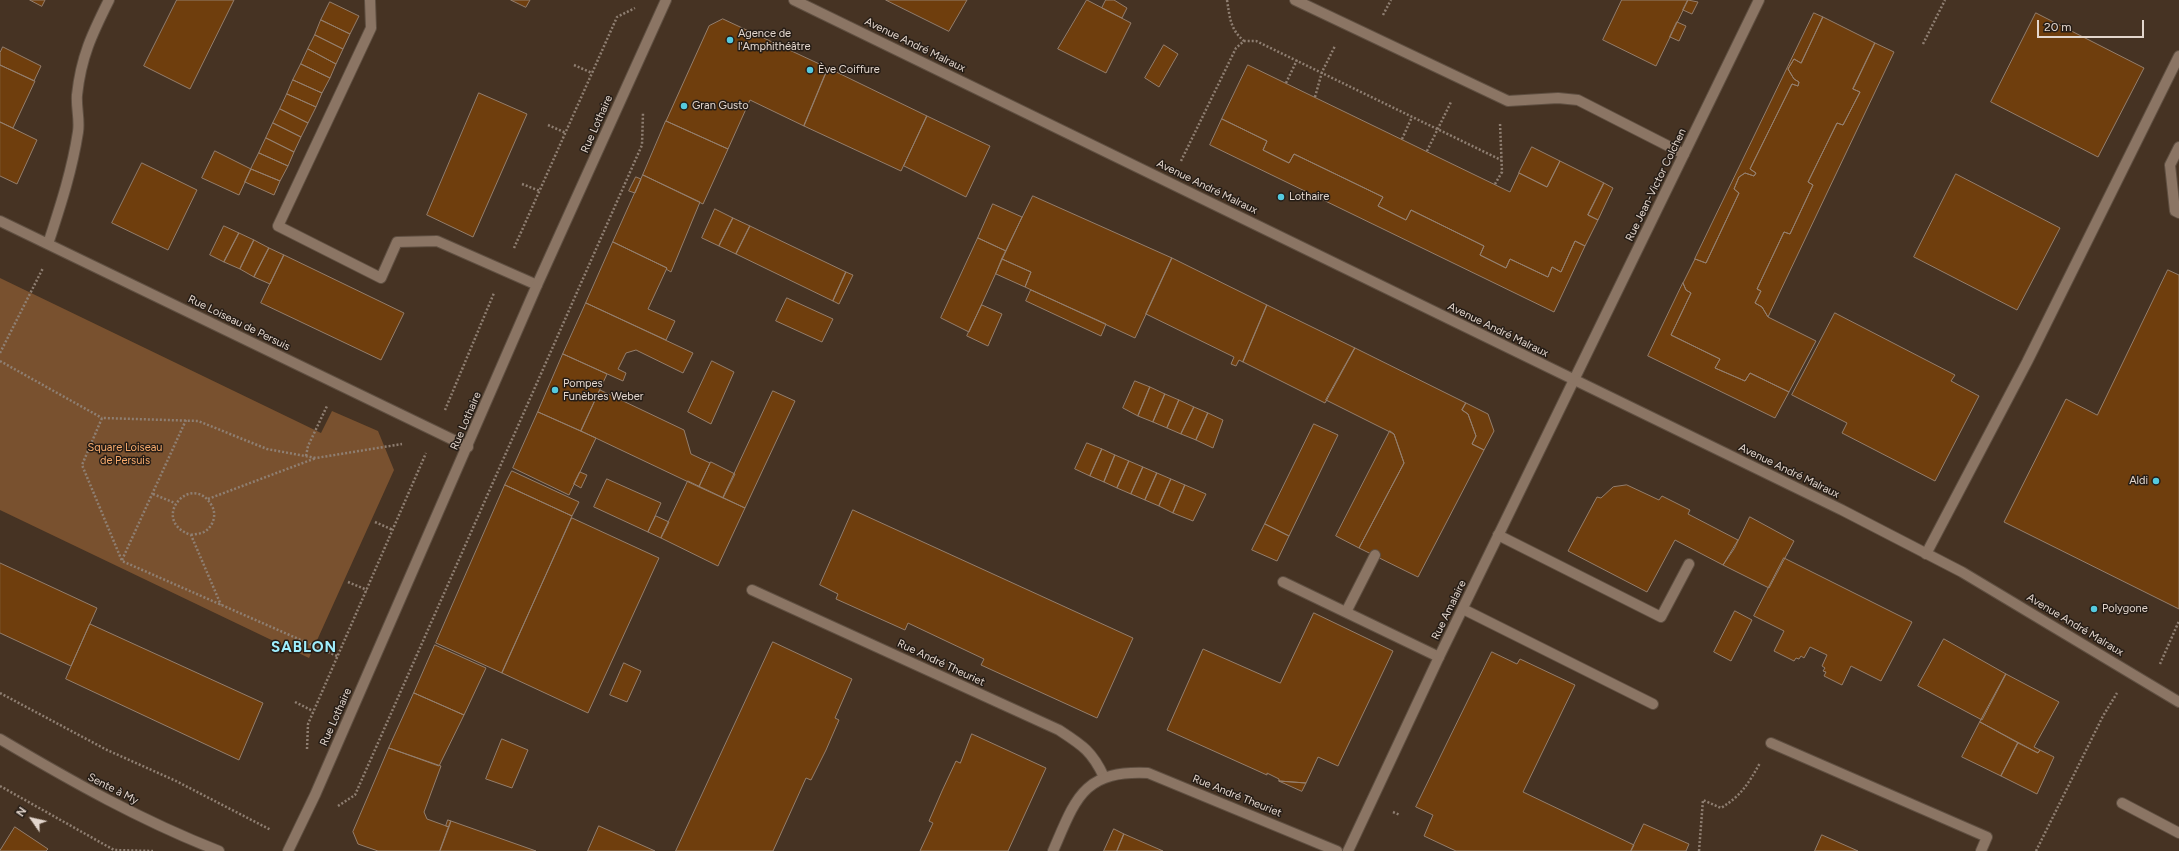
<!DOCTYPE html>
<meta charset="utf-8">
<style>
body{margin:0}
#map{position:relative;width:2179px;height:851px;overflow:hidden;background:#463323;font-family:Figtree,sans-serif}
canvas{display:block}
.north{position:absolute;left:12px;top:799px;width:40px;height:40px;-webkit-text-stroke:3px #261d16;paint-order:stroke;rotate:304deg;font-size:11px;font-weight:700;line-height:16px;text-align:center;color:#e3d6cd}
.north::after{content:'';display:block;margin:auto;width:14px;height:18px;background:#e3d6cd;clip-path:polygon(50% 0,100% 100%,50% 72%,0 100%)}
.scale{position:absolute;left:2037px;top:20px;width:107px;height:18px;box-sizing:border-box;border:2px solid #e3d6cd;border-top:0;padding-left:5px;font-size:12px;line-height:14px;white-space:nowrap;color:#e3d6cd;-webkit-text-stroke:3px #261d16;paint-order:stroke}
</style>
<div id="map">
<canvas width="2179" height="851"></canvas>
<div class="north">N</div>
<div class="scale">20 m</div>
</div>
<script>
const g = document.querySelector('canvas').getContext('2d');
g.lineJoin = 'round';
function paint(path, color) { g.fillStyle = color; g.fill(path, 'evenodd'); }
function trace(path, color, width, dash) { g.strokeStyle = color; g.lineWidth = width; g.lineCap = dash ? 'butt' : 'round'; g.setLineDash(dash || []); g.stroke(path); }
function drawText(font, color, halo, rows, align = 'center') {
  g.font = font + ' Figtree,sans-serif'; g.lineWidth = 3; g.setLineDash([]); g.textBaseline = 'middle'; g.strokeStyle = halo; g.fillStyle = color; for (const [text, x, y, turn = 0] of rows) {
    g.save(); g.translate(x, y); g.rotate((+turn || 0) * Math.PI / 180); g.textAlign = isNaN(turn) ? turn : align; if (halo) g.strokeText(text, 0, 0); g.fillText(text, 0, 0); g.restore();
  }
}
paint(new Path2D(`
 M0,278L321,433L332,411L378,431L394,470L309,658L0,510Z`), '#79512f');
const building = new Path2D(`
 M30,0H45L42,6Z
 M177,0H234L190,89L144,66Z
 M511,0H530L526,7Z
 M886,0H967L949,31Z
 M1087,0L1131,23L1106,73L1058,49Z
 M1106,0H1114L1127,8L1122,18L1102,8Z
 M1622,0H1688L1656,66L1603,40Z
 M1688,0L1698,2L1692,14L1683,10Z
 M330,2L359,16L350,34L321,20Z
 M1814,13L1823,17L1801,63L1794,59L1788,69L1794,79L1799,82L1798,86L1792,84L1750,169L1756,173L1754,176L1745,173L1739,177L1734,189L1739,193L1706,263L1695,259Z
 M2036,13L2144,68L2098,157L1991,102Z
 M1823,17L1875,43L1853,89L1860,92L1843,125L1837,123L1808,182L1813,185L1790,234L1784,232L1757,289L1761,291L1755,303L1762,307L1768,317L1816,341L1789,392L1750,373L1745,381L1715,368L1720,359L1671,335L1691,293L1686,290L1683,283L1695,259L1706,263L1739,193L1734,189L1739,177L1745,173L1754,176L1756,173L1750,169L1792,84L1798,86L1799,82L1794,79L1788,69L1794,59L1801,63Z
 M723,19L828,68L804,126L750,100L728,149L666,121L709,26Z
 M321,20L350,34L343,49L315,35Z
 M1677,22L1686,26L1679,41L1670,37Z
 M315,35L343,49L336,64L308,49Z
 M1875,43L1894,52L1768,317L1762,307L1755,303L1761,291L1757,289L1784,232L1790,234L1813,185L1808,182L1837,123L1843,125L1860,92L1853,89Z
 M1164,45L1178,54L1159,87L1145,78Z
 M3,47L41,66L34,81L0,65V53Z
 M308,49L336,64L330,78L301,64Z
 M301,64L330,78L322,93L293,80Z
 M0,65L35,81L13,128L0,122Z
 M1248,65L1510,192L1519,173L1547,187L1560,161L1604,183L1588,215L1598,220L1585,246L1575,241L1561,272L1552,267L1548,277L1510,259L1506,268L1480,255L1484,246L1411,210L1406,220L1378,206L1383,197L1294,154L1289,163L1263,150L1267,141L1222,119Z
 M828,68L927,116L901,171L804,126Z
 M293,80L322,93L316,107L287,94Z
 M479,93L527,114L473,237L427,215Z
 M287,94L316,107L308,123L280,109Z
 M280,109L308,123L301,137L273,123Z
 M927,116L990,146L966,197L904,166Z
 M1222,119L1267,141L1263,150L1289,163L1294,154L1383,197L1378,206L1406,220L1411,210L1484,246L1480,255L1506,268L1510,259L1548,277L1552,267L1561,272L1575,241L1585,246L1554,312L1210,145Z
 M666,121L728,149L703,204L643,175Z
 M0,122L37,140L17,184L0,176Z
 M273,123L301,137L294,152L266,138Z
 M266,138L294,152L288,166L259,153Z
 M1532,147L1560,161L1547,187L1519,173Z
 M215,151L251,169L239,195L202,178Z
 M259,153L288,166L280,181L251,169Z
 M142,163L197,190L168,250L112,223Z
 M251,169L280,181L274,195L245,182Z
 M1956,174L2060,228L2017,310L1914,257Z
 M643,175L700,202L671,272L666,269L667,268L613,242Z
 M636,177L641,179L635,193L629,191Z
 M1604,183L1613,188L1598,220L1588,215Z
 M1033,196L1172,258L1135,338L1025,287L1031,272L1002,259Z
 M993,204L1022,217L1006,251L978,238Z
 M715,209L733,218L719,246L702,238Z
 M733,218L750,226L736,254L719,246Z
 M224,226L239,233L224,262L210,255Z
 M750,226L846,272L833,301L736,254Z
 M239,233L254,240L240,269L224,262Z
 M978,238L1006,251L969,332L941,318Z
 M254,240L269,248L254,277L240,269Z
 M613,242L667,268L648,309L675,321L666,340L586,303Z
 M269,248L284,255L270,284L254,277Z
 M284,255L404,313L381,360L261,303Z
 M1172,258L1267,305L1243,362L1239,360L1236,366L1231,364L1234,357L1146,314Z
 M1002,259L1031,272L1025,287L996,274Z
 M2168,270L2179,275V609L2004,522L2066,399L2097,415Z
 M846,272L853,275L839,304L833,301Z
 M1683,283L1686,290L1691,293L1671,335L1720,359L1715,368L1745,381L1750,373L1789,392L1775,418L1648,356Z
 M1031,290L1106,324L1101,336L1026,301Z
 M787,298L833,319L822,342L776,321Z
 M586,303L693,353L683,373L636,350L626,353L618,369L626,373L623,381L563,354Z
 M982,305L1002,314L988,346L967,336Z
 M1267,305L1355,348L1325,403L1243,362Z
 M1835,313L1955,375L1951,381L1979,396L1935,481L1842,433L1847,423L1792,395Z
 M1355,348L1466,403L1462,410L1468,414L1476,436L1472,444L1484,450L1418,577L1359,548L1404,463L1394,434L1326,400Z
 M563,354L607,374L581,431L538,412Z
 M712,361L734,372L711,424L688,412Z
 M1135,381L1150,387L1138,416L1123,408Z
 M1150,387L1165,394L1153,422L1138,416Z
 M600,390L684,430L691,454L710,463L699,487L581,431Z
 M773,391L795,401L745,508L723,498Z
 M1165,394L1179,400L1167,428L1153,422Z
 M1179,400L1194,407L1181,434L1167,428Z
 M1466,403L1488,414L1494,431L1484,450L1472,444L1476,436L1468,414L1462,410Z
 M1194,407L1208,413L1196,440L1181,434Z
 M538,412L596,438L569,495L513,468Z
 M1208,413L1223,420L1213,448L1196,440Z
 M1314,424L1338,435L1289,536L1265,524Z
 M1390,431L1394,434L1404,463L1359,548L1336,536Z
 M1087,443L1102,449L1090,476L1075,469Z
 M1102,449L1115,455L1104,482L1090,476Z
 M1115,455L1129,461L1117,488L1104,482Z
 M1129,461L1143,467L1131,494L1117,488Z
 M711,462L735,474L723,498L699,487Z
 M1143,467L1157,473L1145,500L1131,494Z
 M512,471L579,502L572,516L505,485Z
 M580,472L587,475L581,488L574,484Z
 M1157,473L1171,479L1159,506L1145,500Z
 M607,479L661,503L648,532L594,507Z
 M1171,479L1185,485L1173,513L1159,506Z
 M688,481L745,508L718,566L661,538Z
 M505,485L572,516L502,673L436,643Z
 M1185,485L1206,494L1193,521L1173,513Z
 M1627,485L1659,500L1662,496L1690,510L1688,514L1738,540L1723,565L1675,540L1647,592L1568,551L1597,497L1601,498L1613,487Z
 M853,510L1133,638L1097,718L981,665L984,659L908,623L905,630L836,599L838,594L820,585Z
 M656,516L669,522L661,538L648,532Z
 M1750,517L1794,541L1769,588L1723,565L1734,549Z
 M572,518L659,558L588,713L502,673Z
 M1265,524L1289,536L1277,561L1252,550Z
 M1784,558L1912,622L1881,681L1851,666L1842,685L1824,676L1826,672L1823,671L1825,668L1822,666L1827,655L1810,647L1804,658L1801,656L1799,659L1796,658L1794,661L1774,651L1784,631L1754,616Z
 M0,563L97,608L71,666L0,633Z
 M1735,611L1752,620L1731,661L1714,652Z
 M1314,613L1393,651L1338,766L1318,757L1306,783L1279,781V779L1267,773V775L1167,730L1203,649L1280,683Z
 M90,624L263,703L239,760L66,679Z
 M1944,639L2006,674L1982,720L1918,686Z
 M773,642L852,679L835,718L839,720L826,750L811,780L806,778L773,851H676Z
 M435,645L486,668L464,715L414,693Z
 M1492,652L1517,664L1520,659L1575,685L1523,792L1634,845L1631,851H1456L1424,836L1433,815L1416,807Z
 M624,663L641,671L627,702L610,695Z
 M2006,674L2059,702L2034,747L2040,750L2038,753L1980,722Z
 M414,693L464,715L439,766L389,748Z
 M1980,722L2018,743L2001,776L1962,757Z
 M972,734L1046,768L1008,851H920L933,823L929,821L942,791L956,761L960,763Z
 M502,739L528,750L512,788L486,779Z
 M2018,743L2038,753L2040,750L2054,757L2037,794L2001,776Z
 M389,748L441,766L424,812L427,819L449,827L440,851H378L358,844L353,832Z
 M1279,781L1306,783L1302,791Z
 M448,820L451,821L449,827L446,826Z
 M451,821L536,851H440Z
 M1644,824L1689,844L1686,851H1631Z
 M599,826L655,851H588Z
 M15,827L48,849L46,851H0Z
 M1114,829L1124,834L1117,851H1104Z
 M1124,834L1163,851H1117Z
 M1822,835L1858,851H1815Z`);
paint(building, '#6f3e0d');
trace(building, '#947e6c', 1);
const service = new Path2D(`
 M370,0L371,28L278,226L381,278L397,242L437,241L537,285
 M1295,0L1508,101L1558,98L1578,100L1684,154
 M2179,147L2170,165L2175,211L2179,213
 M1498,535L1661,617L1689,564
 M1926,554L2027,362L2179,56
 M1283,582L1439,657
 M752,590L1059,730C1082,745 1092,751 1104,777
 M1463,609L1653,704
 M1346,612L1375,555
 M1771,743L1987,837L1981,851
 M2122,803L2179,833`);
const minor = new Path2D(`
 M0,221L468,447
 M48,244C60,207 72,171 78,132C80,120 76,107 77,95C81,57 92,34 109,0
 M1053,851C1076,798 1083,770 1148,773L1337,851
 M1348,851L1439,657L1759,0`);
const tertiary = new Path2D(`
 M0,739C71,781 142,821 219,851
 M288,851L315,795L537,285L666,0`);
const secondary = new Path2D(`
 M794,0L1842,510L1962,572L2179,702`);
trace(service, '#5f4f41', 12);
trace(minor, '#5f4f41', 12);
trace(tertiary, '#5f4f41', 12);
trace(secondary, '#5f4f41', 12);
trace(new Path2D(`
 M1227,0C1230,18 1230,29 1244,41
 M1383,15L1391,0
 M1923,44L1945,0
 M574,65L592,73
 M1286,83L1297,60
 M1315,97L1322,72L1335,46
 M548,125L566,133
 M1402,139L1412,117
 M1427,151L1451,102
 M1181,161L1236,48L1244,41H1256L1501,160
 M522,184L540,191
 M1495,184L1502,172L1500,123
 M514,248L617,17L635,8
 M0,353L43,268
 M0,361L102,418
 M445,410L494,293
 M306,456L308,446L327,406
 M153,494L175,503
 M208,499L316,458
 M375,522L393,530
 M191,535C195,534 200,534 204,532C213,527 217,515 212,506C192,470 148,520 191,535L221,605
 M122,560L186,420
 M348,582L367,590
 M337,656L122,561L82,465L102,418L198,421L267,449L316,458L402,444
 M2160,664L2179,621
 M0,693L107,750L176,781L271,830
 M295,702L313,711
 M307,749L308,724L426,453
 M0,786L114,850L153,851
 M338,806L355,795L642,145L643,113
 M1393,812L1400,815
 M1699,851L1703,800L1721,808C1742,795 1748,784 1760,763
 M2036,851L2103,716L2117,693`), '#8f7f72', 2.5, [2, 2]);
trace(service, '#8b7564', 10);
trace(minor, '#8b7564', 10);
trace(tertiary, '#8b7564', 10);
trace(secondary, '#8b7564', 10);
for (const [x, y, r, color] of [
 [730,40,4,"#55cadf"],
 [810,70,4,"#55cadf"],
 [684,106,4,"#55cadf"],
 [1281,197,4,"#55cadf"],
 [555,390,4,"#55cadf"],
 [2156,481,4,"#55cadf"],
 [2094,609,4,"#55cadf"]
]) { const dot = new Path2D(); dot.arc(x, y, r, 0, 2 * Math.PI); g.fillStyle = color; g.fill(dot); trace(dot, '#261d16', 1.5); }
drawText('11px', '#e3d6cd', '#261d16', [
 ["Agence de",738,34],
 ["l'Amphithéâtre",738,47],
 ["Ève Coiffure",818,70],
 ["Gran Gusto",692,106],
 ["Lothaire",1289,197],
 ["Pompes",563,384],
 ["Funèbres Weber",563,397],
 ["Aldi",2148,481,"right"],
 ["Polygone",2102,609]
], 'left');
drawText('11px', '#e3d6cd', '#261d16', [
 ["Avenue André Malraux",915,45,26],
 ["Rue Lothaire",597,124,-66],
 ["Rue Jean-Victor Colchen",1656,185,-64],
 ["Avenue André Malraux",1207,187,26],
 ["Rue Loiseau de Persuis",239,323,26],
 ["Avenue André Malraux",1498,330,26],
 ["Rue Lothaire",466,421,-67],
 ["Avenue André Malraux",1789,471,26],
 ["Rue Amalaire",1449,610,-64],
 ["Avenue André Malraux",2075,625,31],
 ["Rue André Theuriet",941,663,25],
 ["Rue Lothaire",336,717,-66],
 ["Sente à My",113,789,27],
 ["Rue André Theuriet",1237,796,22]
]);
drawText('11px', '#f9ac6d', '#261d16', [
 ["Square Loiseau",125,448],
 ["de Persuis",125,461]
]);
g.letterSpacing = '1px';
drawText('bold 15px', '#9feefd', '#261d16', [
 ["SABLON",304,648]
]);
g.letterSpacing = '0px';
</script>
